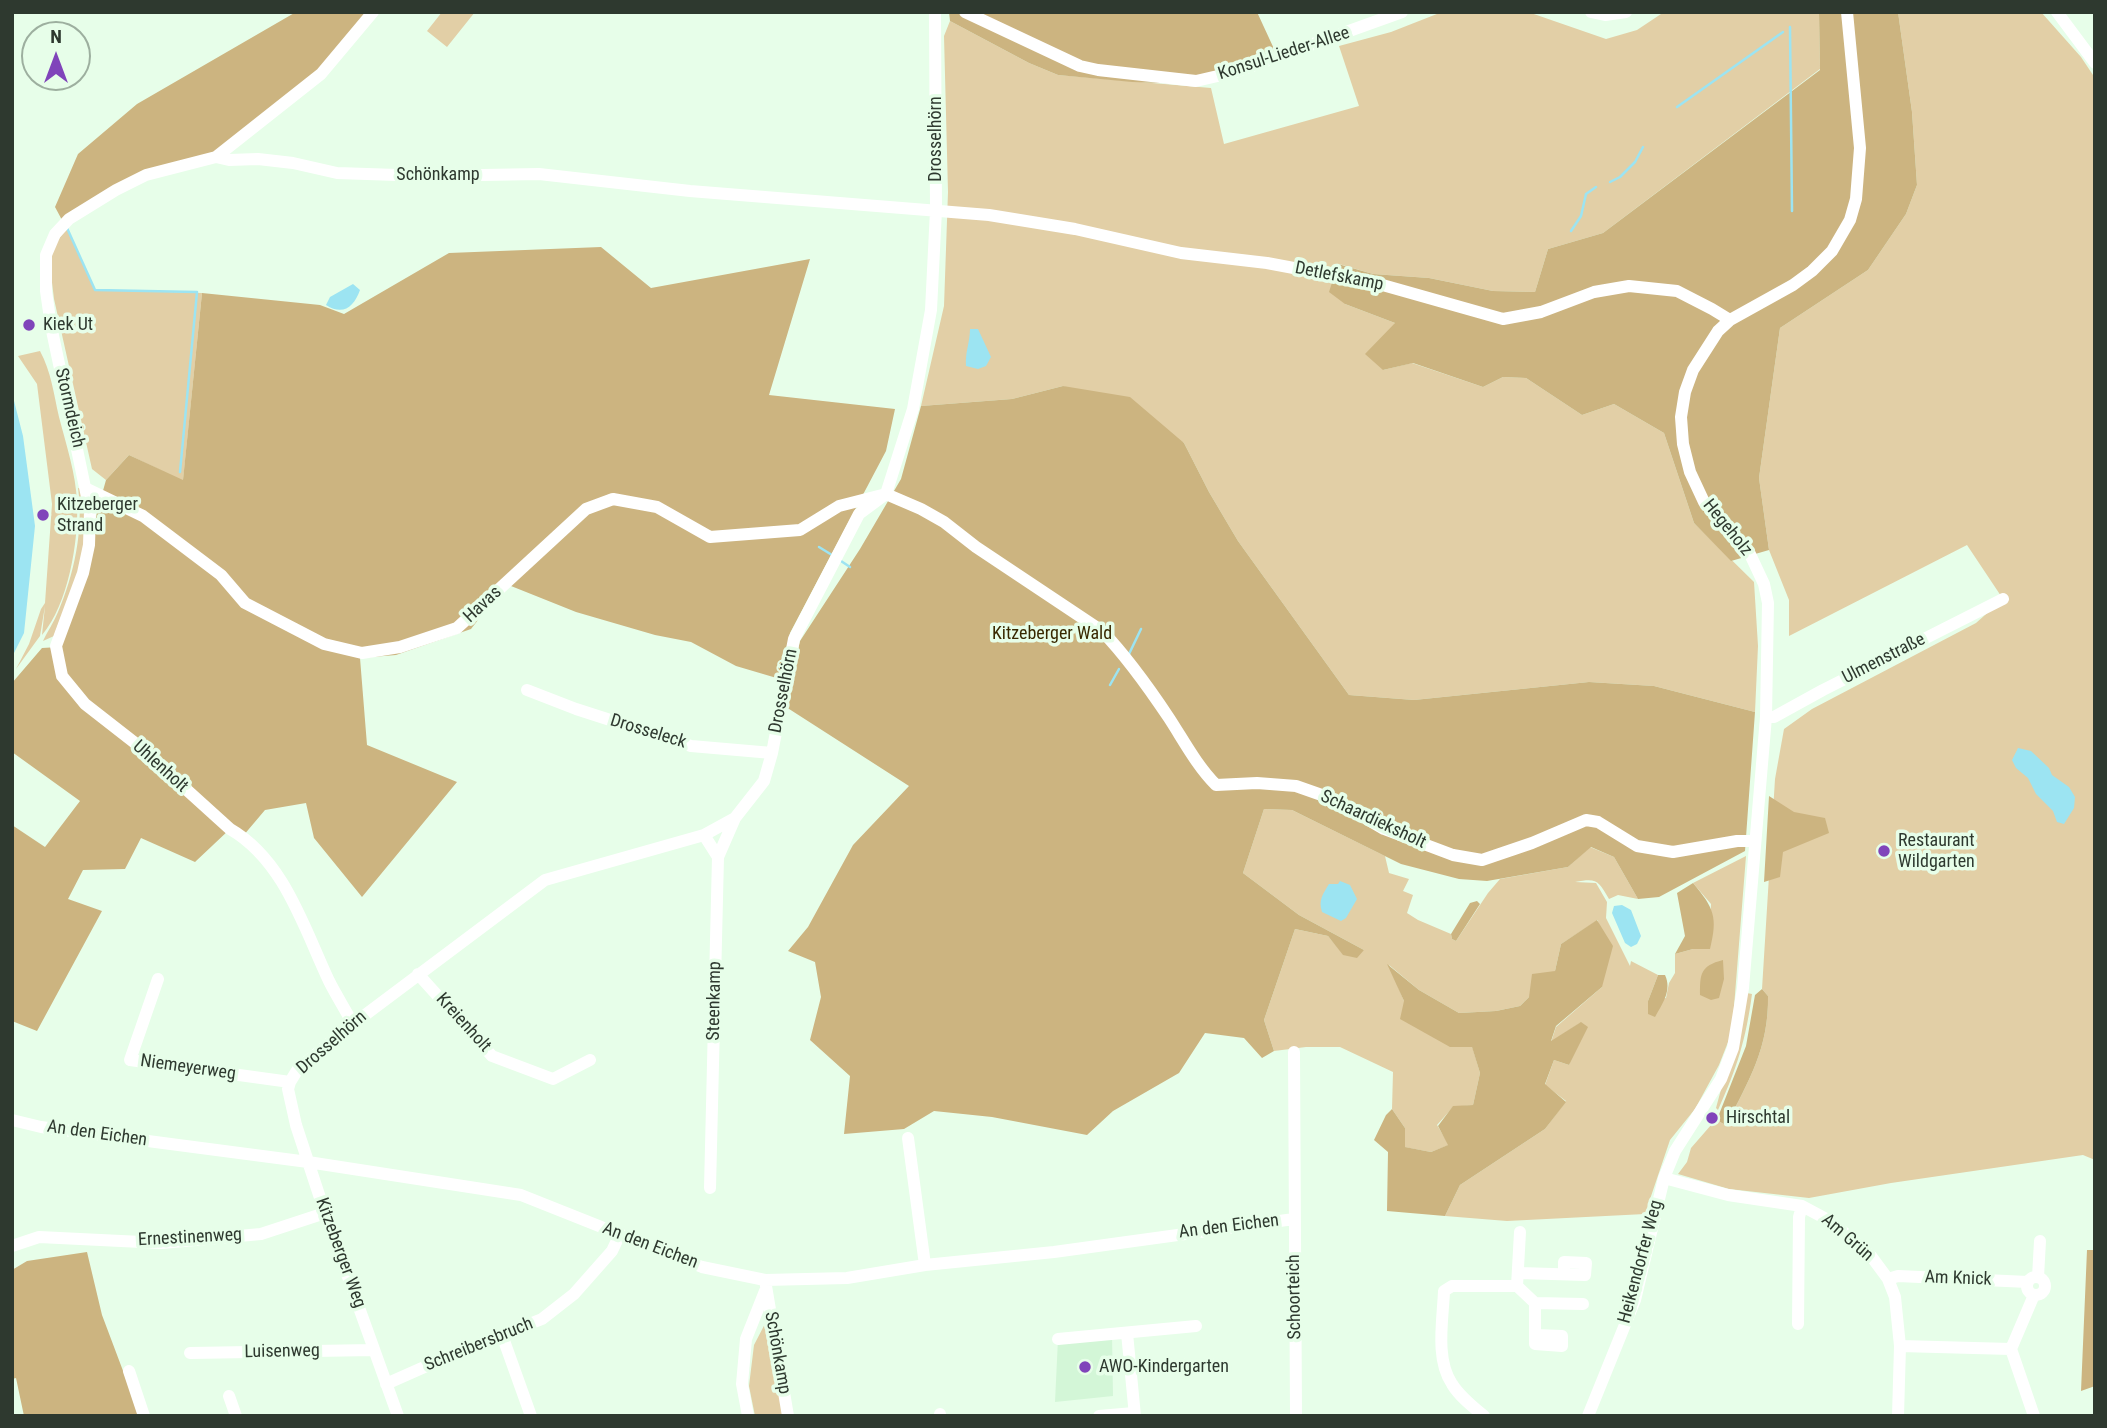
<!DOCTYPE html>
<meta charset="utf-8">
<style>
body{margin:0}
#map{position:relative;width:2107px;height:1428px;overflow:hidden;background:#e7fee9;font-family:"Roboto Condensed",sans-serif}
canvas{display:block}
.frame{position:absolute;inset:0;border:14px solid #2e392f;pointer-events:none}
.north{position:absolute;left:21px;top:21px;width:70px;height:70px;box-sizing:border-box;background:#e7fee9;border:2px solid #9daf9f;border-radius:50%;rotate:0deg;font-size:19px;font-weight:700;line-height:28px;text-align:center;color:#2e392f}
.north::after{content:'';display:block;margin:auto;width:24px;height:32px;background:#8044ba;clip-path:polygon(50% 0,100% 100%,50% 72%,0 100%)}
</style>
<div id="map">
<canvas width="2107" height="1428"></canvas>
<div class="frame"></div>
<div class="north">N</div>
</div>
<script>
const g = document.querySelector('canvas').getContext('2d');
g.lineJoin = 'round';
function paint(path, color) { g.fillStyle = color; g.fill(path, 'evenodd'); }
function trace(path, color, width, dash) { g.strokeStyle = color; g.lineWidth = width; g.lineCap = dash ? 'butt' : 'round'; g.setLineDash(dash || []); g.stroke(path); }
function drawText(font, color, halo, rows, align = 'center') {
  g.font = font + ' "Roboto Condensed",sans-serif'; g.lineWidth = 7; g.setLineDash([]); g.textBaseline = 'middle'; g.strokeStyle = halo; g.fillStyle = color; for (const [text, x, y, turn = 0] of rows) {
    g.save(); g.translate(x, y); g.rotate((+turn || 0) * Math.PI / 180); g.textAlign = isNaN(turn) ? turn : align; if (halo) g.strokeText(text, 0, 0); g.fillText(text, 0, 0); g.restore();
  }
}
paint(new Path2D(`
 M1112,1334L1113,1396L1055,1402L1058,1339Z`), '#d3f6d7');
paint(new Path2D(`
 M442,12H475L447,47L427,31Z
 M1442,12H1528L1606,39L1637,30L1664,12H1819L1820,69L1603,233L1548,249L1535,292L1493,291L1429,278L1373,274L1339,264L1345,304L1395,323L1383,370L1412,363L1483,387L1503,377L1526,378L1582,415L1614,404L1664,433L1694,523L1754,582L1758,646L1755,712L1654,686L1589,682L1414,700L1349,695L1238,541L1209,492L1184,443L1063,386L1012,399L921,406L944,306L948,192L944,36L950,21L1029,63L1058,75L1211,88L1224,144L1359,106L1339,46L1391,32Z
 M1898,12H2041L2081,57L2095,78V1160L2083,1155L1891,1183L1809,1198L1729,1189L1678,1174L1687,1162L1691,1148L1718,1117L1720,1122L1726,1125C1749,1081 1769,1047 1768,996L1762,989L1775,779L1784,729L1812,709L1976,623L2003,599L1967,545L1789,636V600L1769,550L1759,478L1780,328L1868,270L1906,214L1917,185L1912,112Z
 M67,228L95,290L202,293L183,481L129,455L106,480L92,469L54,299L50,266L52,248Z
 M40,351C51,371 54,395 59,417C66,444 76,474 77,502C79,541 68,605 42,635L45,606L40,636L16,669L29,644L41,609L45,603L52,504L37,384L18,356Z
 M78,488L83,489C84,506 85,523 84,540C82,572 65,605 54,636L43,641C47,632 54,622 58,612C74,575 84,529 78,488Z
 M1264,809L1292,810L1385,856L1389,873L1409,879L1403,891L1413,895L1407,913L1418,920L1451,934L1452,939L1456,941L1488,893L1500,879L1568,867L1590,847L1614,857L1638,899L1618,895L1609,899C1598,880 1597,878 1575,882L1596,883L1607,902L1606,918L1630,966L1631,961L1658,975L1648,1001L1666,998L1669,983L1675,973V954L1693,949H1709L1711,904L1693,883L1746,856L1732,1032L1719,1065L1695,1109L1670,1140L1645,1214L1507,1221L1445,1216L1460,1185L1545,1129L1566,1101L1545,1085L1554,1060L1569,1065L1580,1023L1551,1042L1556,1027L1602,987L1598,920L1561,944L1555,971L1520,1006L1496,1011L1459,1013L1419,990L1389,965L1404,1001L1472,1046L1480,1073L1473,1105L1453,1107L1437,1125L1449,1145L1431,1152L1404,1147L1405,1128L1392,1109L1393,1072L1340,1047H1306L1274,1051L1264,1020L1295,929L1328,936L1344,955L1364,950L1299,915L1243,873Z
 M1747,993L1752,994C1746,1039 1737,1068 1718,1110L1716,1108Z
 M768,1318L784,1416H755L749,1386L754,1345Z`), '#e2cfa6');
paint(new Path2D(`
 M296,12H367L319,71L214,154L152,171L62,220L55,207L78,154L137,104Z
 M949,12H1257L1275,51L1189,84L1132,82L1058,75L1029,63L950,21Z
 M1819,12H1898L1912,112L1917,185L1906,214L1868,270L1780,328L1759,478L1769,550L1731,561L1694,523L1664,433L1614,404L1582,415L1526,378L1503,377L1483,387L1413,363L1383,370L1365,354L1395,323L1345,304L1329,292L1338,264L1373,274L1429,278L1493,291L1535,292L1548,249L1603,233L1820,70Z
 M601,247L651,288L810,259L769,395L895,409L886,451L790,633L780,679L736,666L691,642L655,635L576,612L506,584L471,629L396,655L360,658L367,745L457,782L362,897L314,838L306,803L265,810L243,836L230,829L195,862L141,838L125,869L83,870L68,899L102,911L37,1031L12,1021V825L45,847L80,801L12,752V683L42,648L59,647L92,546L97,512L106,480L129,455L183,480L202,293L320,305L344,314L449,253Z
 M1063,386L1130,397L1184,443L1209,492L1238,541L1349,695L1414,700L1589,682L1654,686L1755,712L1745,851L1659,897L1638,899L1614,857L1591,847L1568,867L1487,881L1459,879L1401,864L1292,810L1264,809L1243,873L1299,915L1364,950L1357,958L1343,955L1328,936L1295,929L1264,1020L1274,1051L1262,1058L1244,1038L1205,1033L1179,1073L1113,1111L1087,1135L992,1117L934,1111L904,1129L844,1134L850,1076L810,1040L821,997L815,962L788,951L808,927L853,845L909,786L786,707L800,641L860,549L901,479L921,406L1012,399Z
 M1769,796L1794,812L1825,818L1829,833L1783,852L1780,877L1764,882Z
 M1693,883C1714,908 1718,917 1710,949H1693L1675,954L1685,936L1677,893Z
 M1477,901L1480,904L1456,941L1452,939L1451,934L1470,903Z
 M1597,920L1613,946L1602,987L1556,1026L1551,1041L1581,1022L1588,1027L1569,1065L1554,1060L1545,1084L1566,1102L1545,1129L1460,1185L1445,1216L1387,1211L1388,1152L1374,1140L1386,1115L1392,1109L1405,1128V1147L1431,1152L1448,1145L1438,1126L1453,1106L1473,1105L1480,1073L1472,1047H1450L1400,1019L1404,1001L1387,964L1419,990L1459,1013L1496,1011L1520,1006L1529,997L1532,974L1555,971L1561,944Z
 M1723,960L1724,979L1719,998L1711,1000L1700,995C1700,974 1700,966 1723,960Z
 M1658,975H1665C1672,990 1663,1003 1655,1017L1648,1014V1001Z
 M1762,989L1768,996C1769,1047 1749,1081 1726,1125L1720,1122L1718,1117L1746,1046L1755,995Z
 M2087,1250H2095V1386L2081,1391Z
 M87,1252L102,1315L140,1416H24L16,1378L12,1379V1270L27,1261Z`), '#ccb480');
paint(new Path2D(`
 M353,284L360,290C354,307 343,316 326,305L330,297Z
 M970,329H978L991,357L986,366L978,369L966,366C965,352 970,342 970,329Z
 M12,393L23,436L35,526L24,633L12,657Z
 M2018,748L2031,751L2049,768L2052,775L2069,787L2075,797L2074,808L2064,824L2057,822L2053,811L2036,794L2028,778L2016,768L2012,760Z
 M1340,881L1350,885L1357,899L1346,918L1341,921L1322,912C1318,900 1323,894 1329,884H1338Z
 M1622,905L1631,910L1641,936L1637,944L1631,947L1625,943L1612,913L1614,906Z`), '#9ce4f2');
trace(new Path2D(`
 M1790,27L1792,211
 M1677,107L1783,32
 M1610,182L1620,177L1635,162L1643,147
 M67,228L95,290L197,292L180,472
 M1571,231L1581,216L1586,194L1596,187
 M819,547L832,555
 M841,561L850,567
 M1129,654L1141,629
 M1110,685L1119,669`), '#9ce4f2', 2.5);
trace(new Path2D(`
 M965,12L1080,66L1098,70L1196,81L1235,72L1402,12
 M1591,12L1605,15L1626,12
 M2057,12L2095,63
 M216,157L321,74L373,12
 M87,489L143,516L221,575L245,603L324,644L362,653L400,647L457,628L586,509L613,499L657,507L710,537L800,530L839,506L886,494L921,509L944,522L976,547L1102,631C1127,657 1149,688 1169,718C1184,741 1197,766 1216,785L1257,783L1296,786L1333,799L1384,829L1453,855L1482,860L1532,843L1586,820L1598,822L1637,846L1673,852L1737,841H1754
 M527,690L576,709L691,746L772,753
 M1766,717H1774L1823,690L2003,599
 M704,835L718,857
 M418,974L492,1056L553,1079L590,1060
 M158,979L130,1060L290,1082
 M353,1024C345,1009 336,995 329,981C304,928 284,860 230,829L135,743L85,704L62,676L56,646L83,573L89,545L90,511L51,326L46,291V255L55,234L69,219L116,190L146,175L216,157L229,160L258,159L293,163L337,173L427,176L539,174L690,191L989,215L1075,229L1181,253L1267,263L1379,284L1503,319L1541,312L1594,292L1629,286L1677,291L1712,309L1730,320
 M1294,1052L1296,1416
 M12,1120L41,1127L308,1162L521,1195L702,1267L765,1280L847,1278L925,1265L1054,1252L1294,1219
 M908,1138L925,1265
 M1664,1178L1728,1195L1802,1206L1832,1222L1871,1256L1888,1279L1895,1297L1900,1346L1898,1416
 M710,1188L718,857L735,818
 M12,1246L39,1237L162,1243L261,1234L325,1213
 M1519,1273L1585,1275L1586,1263L1564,1262V1274
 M2027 1286a9 9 0 1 1 18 0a9 9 0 1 1-18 0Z
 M2038,1277L2040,1241
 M1888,1279L1898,1276L2028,1282
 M765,1280L788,1416
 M1517,1286L1535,1303L1583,1304
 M1535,1303V1344L1562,1346V1336L1535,1335
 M1798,1324L1799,1217L1802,1206
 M1127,1333L1135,1416
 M502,1335L531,1416
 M1058,1339L1196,1326
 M1900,1346L2011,1349
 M2011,1349L2034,1416
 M2011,1349L2034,1295
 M190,1353L374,1350
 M129,1371L144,1416
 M386,1384L456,1353L542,1319L574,1294L612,1251L620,1234
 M229,1396L236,1416
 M940,1414V1416
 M398,1416L325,1213L296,1125L288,1089L290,1082L298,1069L353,1024L545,880L704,835L735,818L764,781L772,753L794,639L859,514L886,494L913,409L931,310L936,210L935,12
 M748,1416L742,1384L746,1339L765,1291
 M1099,1416L1134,1413
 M1484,1416C1473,1407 1460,1397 1452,1384C1435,1359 1443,1319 1444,1291L1452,1286H1517L1520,1232
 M1588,1416L1635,1300L1664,1178L1675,1151L1721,1079L1733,1048L1743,988L1766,717L1768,603L1764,584L1749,552L1704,502L1690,472L1683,444L1681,417L1685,392L1693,370L1718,331L1730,320L1793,285L1812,271L1832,251L1850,220L1856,199L1860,148L1847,12`), '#fff', 12);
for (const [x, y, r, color] of [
 [29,325,7,"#8044ba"],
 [43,515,7,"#8044ba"],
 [1884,851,7,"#8044ba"],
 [1712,1118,7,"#8044ba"],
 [1085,1367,7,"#8044ba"]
]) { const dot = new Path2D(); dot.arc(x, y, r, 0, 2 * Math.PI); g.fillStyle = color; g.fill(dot); trace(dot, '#e7fee9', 2.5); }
drawText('18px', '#2e392f', '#e7fee9', [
 ["Konsul-Lieder-Allee",1284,54,-18],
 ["Drosselhörn",936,139,-90],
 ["Schönkamp",438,175],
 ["Detlefskamp",1339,277,11],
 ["Stormdeich",69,408,77],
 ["Hegeholz",1727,528,51],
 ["Havas",483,605,-43],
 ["Ulmenstraße",1884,659,-27],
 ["Drosselhörn",784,691,-79],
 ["Drosseleck",648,732,17],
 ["Uhlenholt",160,767,42],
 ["Schaardieksholt",1373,820,25],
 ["Steenkamp",715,1001,-89],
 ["Kreienholt",463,1023,48],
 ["Drosselhörn",332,1043,-41],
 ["Niemeyerweg",188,1068,8],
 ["An den Eichen",97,1134,8],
 ["An den Eichen",1229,1227,-7],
 ["Ernestinenweg",190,1238,-3],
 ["Am Grün",1847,1238,41],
 ["An den Eichen",650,1246,21],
 ["Kitzeberger Weg",340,1253,70],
 ["Heikendorfer Weg",1641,1262,-75],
 ["Am Knick",1958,1279,2],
 ["Schoorteich",1295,1297,-91],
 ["Schreibersbruch",479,1345,-22],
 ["Luisenweg",282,1352,-1],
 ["Schönkamp",777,1353,80]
]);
drawText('18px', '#2e392f', '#e7fee9', [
 ["Kiek Ut",43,325],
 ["Kitzeberger",57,505],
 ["Strand",57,526],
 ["Restaurant",1898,841],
 ["Wildgarten",1898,862],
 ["Hirschtal",1726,1118],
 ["AWO-Kindergarten",1099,1367]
], 'left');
drawText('18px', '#382800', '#e7fee9', [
 ["Kitzeberger Wald",1052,634]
]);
</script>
